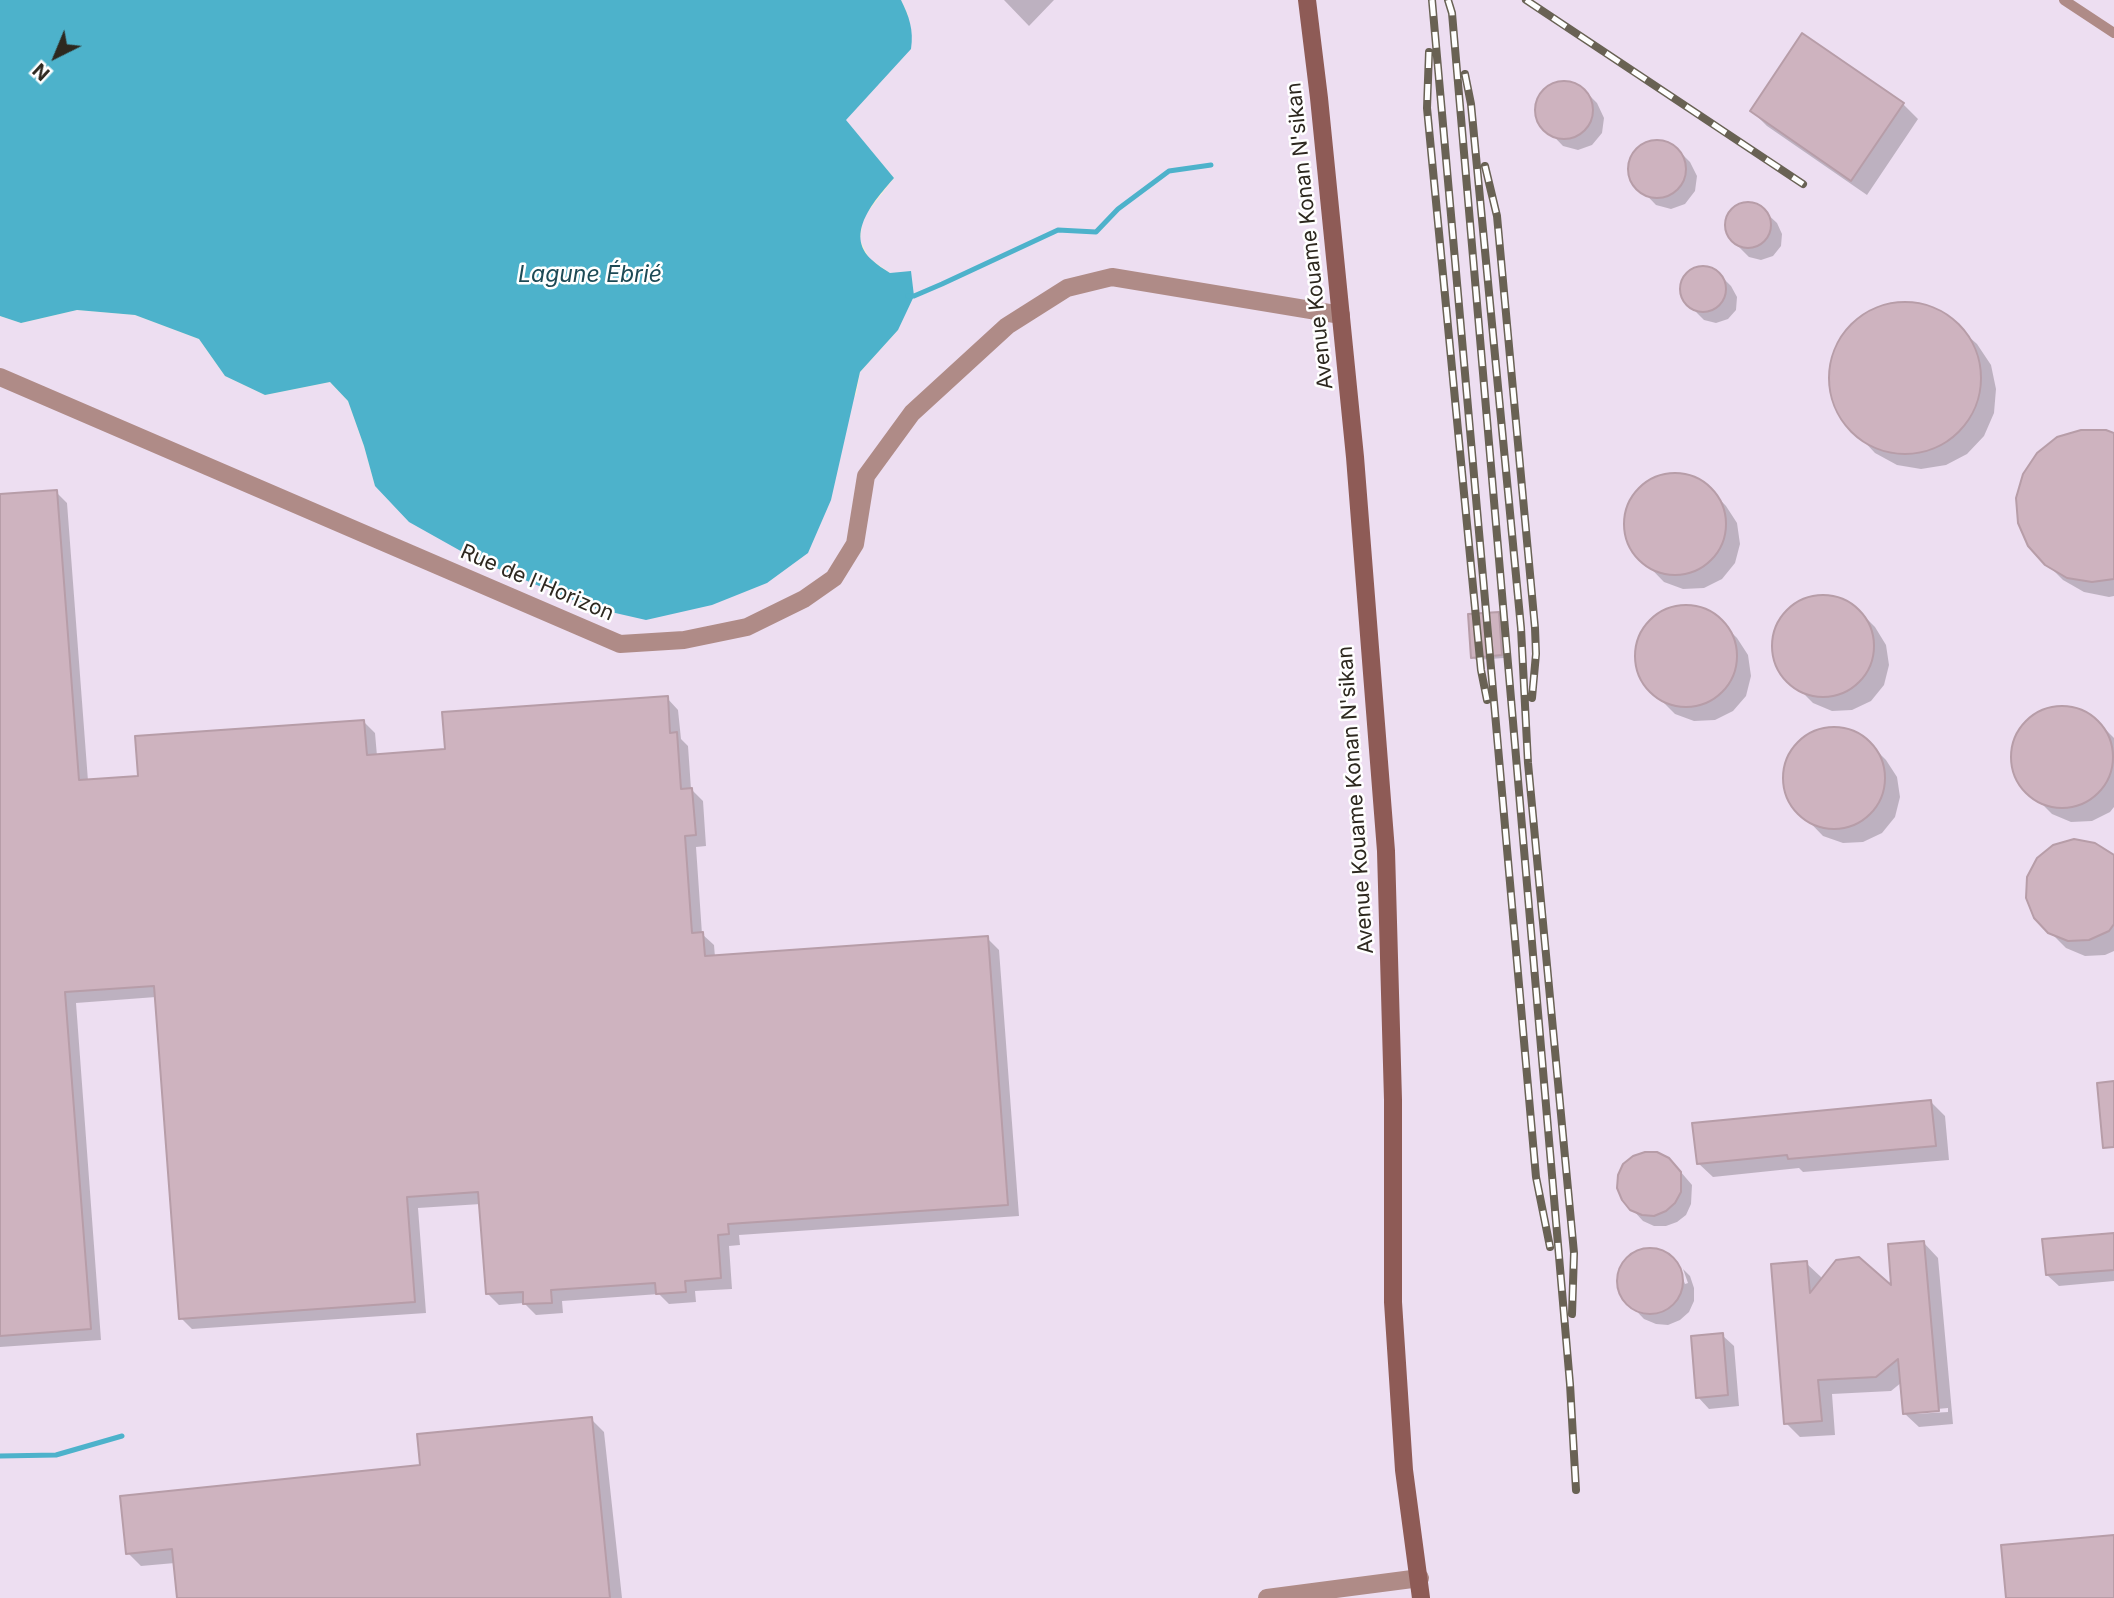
<!DOCTYPE html>
<meta charset="utf-8">
<style>
body{margin:0}
#map{position:relative;width:2114px;height:1598px;overflow:hidden;background:#f9edd5;font-family:Inter,sans-serif}
canvas{display:block}
.north{position:absolute;left:21px;top:21px;width:70px;height:70px;-webkit-text-stroke:5px #fff;paint-order:stroke;rotate:223deg;font-size:19px;font-weight:700;line-height:28px;text-align:center;color:#2d281f}
.north::after{content:'';display:block;margin:auto;width:24px;height:32px;background:#2d281f;clip-path:polygon(50% 0,100% 100%,50% 72%,0 100%)}
</style>
<div id="map">
<canvas width="2114" height="1598"></canvas>
<div class="north">N</div>
</div>
<script>
const g = document.querySelector('canvas').getContext('2d');
g.lineJoin = 'round';
function paint(path, color) { g.fillStyle = color; g.fill(path, 'evenodd'); }
function trace(path, color, width, dash) { g.strokeStyle = color; g.lineWidth = width; g.lineCap = dash ? 'butt' : 'round'; g.setLineDash(dash || []); g.stroke(path); }
function drawText(font, color, halo, rows, align = 'center') {
  g.font = font + ' Inter,sans-serif'; g.lineWidth = 5; g.setLineDash([]); g.textBaseline = 'middle'; g.strokeStyle = halo; g.fillStyle = color; for (const [text, x, y, turn = 0] of rows) {
    g.save(); g.translate(x, y); g.rotate((+turn || 0) * Math.PI / 180); g.textAlign = isNaN(turn) ? turn : align; if (halo) g.strokeText(text, 0, 0); g.fillText(text, 0, 0); g.restore();
  }
}
paint(new Path2D(`
 M901,0H2114V1598H0V316L21,323L77,310L135,315L199,339L225,376L265,395L330,382L348,401L364,446L375,486L856,395L860,372L898,330L890,273L869,258L860,240L863,218L894,178L845,120L867,96L908,15Z`), '#eddef1');
paint(new Path2D(`
 M0,0H901C909,16 914,30 911,49L846,120L894,178C876,199 843,234 872,260C877,265 884,269 890,273L911,271L914,296L898,330L860,372L831,500L808,553L767,583L712,605L646,620L589,607L475,559L409,522L375,486L364,446L348,401L330,382L265,395L225,376L199,339L135,315L77,310L21,323L0,316Z`), '#4db2cb');
paint(new Path2D(`
 M1004,0H1054L1029,26Z
 M1555,84H1571L1585,91L1597,103L1604,118L1602,133L1592,145L1578,150L1563,146L1540,122L1537,107L1543,93Z
 M1903,104L1918,119L1867,195L1767,126L1752,111Z
 M1648,142H1664L1678,150L1690,162L1697,176L1695,191L1685,204L1671,209L1656,205L1633,181L1630,166L1636,151Z
 M1753,204L1764,211L1777,223L1782,234L1781,246L1773,256L1761,260L1749,257L1737,245L1729,235L1726,223L1731,212L1741,205Z
 M1696,268H1708L1719,274L1731,286L1737,297L1736,310L1728,319L1716,323L1704,320L1683,299L1681,286L1686,275Z
 M1893,304H1918L1941,312L1977,344L1991,365L1996,389L1994,413L1984,436L1967,454L1946,465L1921,469L1897,465L1875,453L1842,418L1832,395L1830,370L1837,347L1850,326L1870,311Z
 M2114,434V596L2109,597L2084,592L2063,580L2047,564Z
 M1672,475L1692,478L1710,489L1726,506L1737,523L1740,544L1735,563L1722,579L1704,588L1683,589L1664,582L1633,550L1626,531L1627,511L1636,492L1652,480Z
 M56,492L67,503L88,781L140,777L364,722L375,733L377,756L447,751L667,698L678,710L681,739L688,746L691,789L703,801L706,846L696,847L702,934L714,945L715,957L987,938L999,950L1019,1216L739,1235L740,1245L729,1246L732,1289L695,1291L696,1302L669,1304L659,1294L562,1301L563,1313L536,1315L524,1303L499,1305L487,1293L481,1204L418,1208L426,1313L192,1329L181,1318L156,997L76,1003L101,1340L0,1347V496Z
 M1821,596L1841,600L1859,611L1875,627L1886,645L1889,665L1884,685L1871,701L1852,710L1832,711L1813,703L1782,672L1774,653L1775,633L1785,614L1801,601Z
 M1683,607L1703,610L1721,622L1737,638L1748,655L1751,676L1746,696L1733,711L1715,720L1694,721L1675,714L1644,683L1637,663L1638,643L1647,625L1663,612Z
 M1498,614L1501,617L1504,658L1476,660L1473,657Z
 M2060,707L2080,711L2098,722L2114,738V807L2110,812L2092,821L2071,822L2052,814L2021,783L2013,764L2014,743L2024,725L2040,712Z
 M1832,728L1852,732L1869,743L1886,760L1897,777L1900,797L1895,817L1882,833L1863,842L1843,843L1823,836L1793,805L1785,785L1786,765L1796,746L1812,734Z
 M2114,858V951L2105,955L2085,956L2066,948L2035,917Z
 M1931,1102L1945,1116L1949,1160L1803,1172L1799,1168L1713,1177L1698,1163Z
 M1680,1171L1692,1185L1691,1204L1686,1215L1677,1222L1666,1226H1654L1643,1221L1631,1208Z
 M2114,1234V1281L2059,1286L2047,1275Z
 M1924,1243L1938,1258L1953,1424L1919,1427L1904,1413L1902,1382L1891,1391L1832,1394L1835,1435L1800,1437L1786,1423L1806,1263L1821,1277V1282L1894,1289ZM1948,1408V1412L1915,1414V1411Z
 M1645,1249L1658,1250L1669,1255L1677,1263L1685,1284L1688,1283L1683,1269L1690,1276L1694,1288V1301L1689,1312L1680,1320L1668,1325L1656,1324L1644,1319L1623,1297L1619,1286V1273L1625,1262L1634,1254Z
 M1722,1335L1734,1346L1739,1406L1709,1409L1698,1397Z
 M591,1419L604,1432L622,1598H179L175,1563L141,1566L128,1553Z`), '#0003');
trace(new Path2D(`
 M908,296H914L942,284L1058,230L1096,232L1118,209L1169,171L1211,165
 M0,1456L56,1455L122,1436`), '#4db2cb', 5);
const building = new Path2D(`
 M1802,33L1904,103L1851,181L1750,111Z
 M1535 110a29 29 0 1 1 58 0a29 29 0 1 1-58 0Z
 M1628 169a29 29 0 1 1 58 0a29 29 0 1 1-58 0Z
 M1725 225a23 23 0 1 1 46 0a23 23 0 1 1-46 0Z
 M1680 289a23 23 0 1 1 46 0a23 23 0 1 1-46 0Z
 M1829 378a76 76 0 1 1 152 0a76 76 0 1 1-152 0Z
 M2081,430H2106L2114,433V579L2092,582L2067,578L2045,565L2028,546L2018,523L2016,498L2023,474L2037,453L2057,437Z
 M1624 524a51 51 0 1 1 102 0a51 51 0 1 1-102 0Z
 M57,490L79,780L138,776L135,736L364,720L367,755L445,749L442,712L668,696L670,733L677,732L681,789L692,788L696,835L685,836L692,933L703,932L705,956L988,936L1008,1205L728,1224L729,1234L718,1235L721,1278L685,1281L686,1292L656,1294L655,1283L551,1290L552,1303L523,1304V1292L486,1294L478,1192L407,1197L415,1302L179,1319L154,986L65,992L91,1329L0,1336V494Z
 M1772 646a51 51 0 1 1 102 0a51 51 0 1 1-102 0Z
 M1635 656a51 51 0 1 1 102 0a51 51 0 1 1-102 0Z
 M1499,612L1502,655L1471,658L1468,614Z
 M2011 757a51 51 0 1 1 102 0a51 51 0 1 1-102 0Z
 M1783 778a51 51 0 1 1 102 0a51 51 0 1 1-102 0Z
 M2074,839L2095,843L2114,855V924L2109,931L2089,940L2068,941L2048,933L2034,918L2026,898L2027,877L2037,858L2053,845Z
 M2114,1081V1147L2103,1148L2097,1083Z
 M1931,1100L1936,1146L1788,1159L1787,1155L1697,1164L1692,1123Z
 M1645,1152H1657L1669,1158L1681,1172V1192L1675,1203L1666,1211L1654,1216L1642,1215L1630,1210L1622,1200L1617,1188L1618,1175L1623,1164L1633,1156Z
 M2114,1233V1270L2046,1275L2042,1239Z
 M1924,1241L1939,1411L1903,1414L1898,1359L1876,1377L1818,1380L1822,1421L1784,1424L1771,1264L1807,1261L1810,1293L1836,1260L1859,1257L1891,1285L1888,1244Z
 M1617 1281a33 33 0 1 1 66 0a33 33 0 1 1-66 0Z
 M1723,1333L1728,1395L1696,1398L1691,1336Z
 M592,1417L610,1598H177L172,1549L126,1554L120,1496L420,1465L417,1434Z
 M2114,1535V1598H2006L2001,1545Z`);
paint(building, '#ceb3bf');
trace(building, '#b79da8', 2);
trace(new Path2D(`
 M2064,0L2114,33`), '#af8b87', 10);
trace(new Path2D(`
 M0,377L620,644L684,640L747,627L804,599L834,578L855,544L866,476L912,413L1007,326L1067,288L1112,277L1341,315
 M1267,1598L1420,1578`), '#af8b87', 18);
trace(new Path2D(`
 M1307,0L1319,98L1355,457L1386,851L1393,1100V1302L1404,1470L1421,1598`), '#8e5b56', 18);
const rail = new Path2D(`
 M1432,0L1536,1177L1550,1247
 M1448,0L1452,13L1570,1384L1576,1490
 M1526,0L1803,184
 M1429,52L1427,108L1481,670L1487,700
 M1465,74L1471,104L1521,628L1528,763L1574,1253L1572,1314
 M1485,166L1497,216L1535,628L1536,654L1532,698`);
trace(rail, '#696254', 8);
trace(rail, '#fff', 5, [16]);
drawText('21px', '#2d281f', '#fff', [
 ["Avenue Kouame Konan N'sikan",1310,236,-96],
 ["Rue de l'Horizon",537,583,23],
 ["Avenue Kouame Konan N'sikan",1356,800,-94]
]);
drawText('italic 23px', '#1d4a55', '#fff', [
 ["Lagune Ébrié",590,275]
]);
</script>
